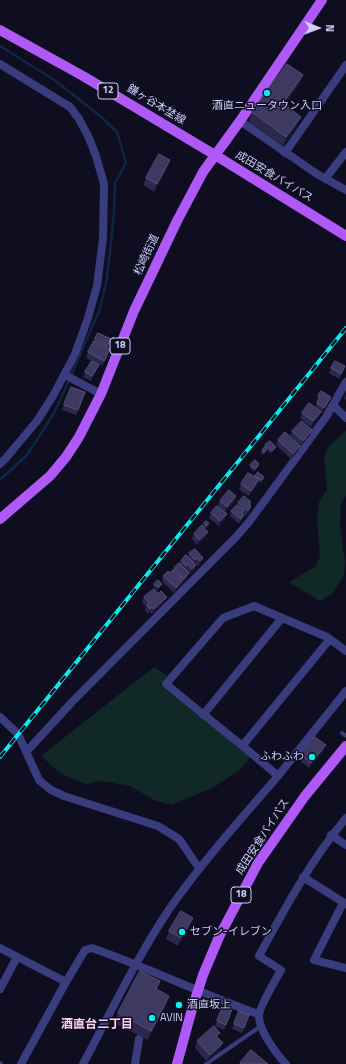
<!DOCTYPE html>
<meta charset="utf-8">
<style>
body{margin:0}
#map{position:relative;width:346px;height:1064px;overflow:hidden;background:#0f0d20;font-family:"Titillium Web",sans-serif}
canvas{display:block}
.north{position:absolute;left:298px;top:8px;width:40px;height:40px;-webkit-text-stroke:3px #0f0d20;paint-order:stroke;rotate:91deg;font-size:11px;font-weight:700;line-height:16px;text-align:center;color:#cfcefd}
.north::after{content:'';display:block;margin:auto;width:14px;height:18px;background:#cfcefd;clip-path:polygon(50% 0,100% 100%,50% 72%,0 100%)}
</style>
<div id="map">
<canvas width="346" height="1064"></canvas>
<div class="north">N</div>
</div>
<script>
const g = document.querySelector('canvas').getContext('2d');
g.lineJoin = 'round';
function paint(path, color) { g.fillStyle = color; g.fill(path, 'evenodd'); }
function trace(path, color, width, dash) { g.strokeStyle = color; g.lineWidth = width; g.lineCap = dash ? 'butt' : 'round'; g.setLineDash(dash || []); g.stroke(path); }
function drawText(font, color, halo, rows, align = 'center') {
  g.font = font + ' "Titillium Web","Noto Sans JP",sans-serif'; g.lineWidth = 3; g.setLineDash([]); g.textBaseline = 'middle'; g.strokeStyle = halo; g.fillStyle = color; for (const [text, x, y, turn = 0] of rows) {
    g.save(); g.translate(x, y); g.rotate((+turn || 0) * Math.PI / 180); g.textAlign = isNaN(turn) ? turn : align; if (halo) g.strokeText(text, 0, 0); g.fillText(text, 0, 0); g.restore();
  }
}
paint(new Path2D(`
 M346,431V495L341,503L340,526L345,561L344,575L333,593L320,601L289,582L315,567L320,557L317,520L319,502L327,489L324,458L328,447Z
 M154,667L168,676L160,685L250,757L240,770L214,787L172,805L156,801L130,786L100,781L85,784L60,773L41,756Z`), '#112926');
trace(new Path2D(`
 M0,46L53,79L99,115L117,132L126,163L115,183L114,213L110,251L107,278L100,309L62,396L53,415L27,455L0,480`), '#0e2743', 2.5);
trace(new Path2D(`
 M342,733L346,736
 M0,1063L1,1064
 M206,1064L261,1026`), '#3a3d7d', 4);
trace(new Path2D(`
 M0,64L70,107L79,119L89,138L96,156L104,184L103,238L97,286L88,318L75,354L53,396L37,421L6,458L0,464
 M240,121L317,174L346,190
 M285,153L346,65
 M325,179L346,152
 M65,375L101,394
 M333,405L346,418
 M346,651L327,637L254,606L223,618L166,684C203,715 242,744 278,776L346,691
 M203,715L282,618
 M0,717L18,734L39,780L51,790L64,796L158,826L179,839L199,868
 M243,745L330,639
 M27,751L72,702L236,537L249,522L326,417L346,382
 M331,835L346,845
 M303,877L346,904
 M343,903L314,960L346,968
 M0,948L66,982
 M0,989L17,957
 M21,1064L66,982L85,950L92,948C149,968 202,994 258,1014
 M83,1064C111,1012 137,957 170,908C203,861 241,819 278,776
 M135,1064L139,1039
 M286,1064C276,1054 258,1029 259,1015C259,1009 277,977 281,970L259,956C285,908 311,860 346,818`), '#3a3d7d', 8);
trace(new Path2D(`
 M0,30L83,76L215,155L346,236
 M0,519L50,476L66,457L79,437L101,394L134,311L177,221L203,172L240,121L322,0
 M177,1064L192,1009L203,975L219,937L258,863L305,796L346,746`), '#b059f9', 10);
const rail = new Path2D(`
 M0,757L346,328`);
trace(rail, '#09ebee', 4);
trace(rail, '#0f0d20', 2.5, [8]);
paint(new Path2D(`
 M303,75L299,85L285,105L297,126L283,147L249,122L252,112Z
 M167,168L154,192L143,185L146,178Z
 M98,333L111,339L107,348L108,354L102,366L96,363L97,370L91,381L83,377L85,372L92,361L86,358L88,352Z
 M345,366L339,379L329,373L331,368Z
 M85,392L76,415L62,410L64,405Z
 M346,393V400L344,398Z
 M318,396L331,397L329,402L322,413L321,412L319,417L311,427L300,418L302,413L315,407L317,402L316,401Z
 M292,431L310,435L301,446L290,436Z
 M278,440L300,446L298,451L291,459L276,445Z
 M265,445L275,449L271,454L267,450L263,455L261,453L262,451L264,448Z
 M259,464L258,467L254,472L250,468V465Z
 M258,472L263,479L261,483L258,481L257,485L249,496L239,490L241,484L255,477Z
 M220,501H235L225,512L218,506Z
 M238,503L250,505L249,512L246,516L243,513L242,520L239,524L230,516L231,511L238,505Z
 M211,513L225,519L219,526L209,518Z
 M204,523H209L208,526L206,528L203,526L206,537L197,545L192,539L194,534L203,526Z
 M189,553L203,558L201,563L198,566L195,563L194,564L196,565L194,571L190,574L186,570L189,573L187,578L182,584L174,593L162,581L163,576L170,573L173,570L174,568L180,563L181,561L188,557Z
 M154,584L161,586L157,590L153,586Z
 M144,597L165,602L152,614L150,612L148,614L145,611L146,607L142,602Z
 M324,750L309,768L299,760L301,755Z
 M190,926L178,946L166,939L169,931Z
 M157,990L166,1006L148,1040L114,1023L118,1013Z
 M223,1006L232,1009L224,1030L215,1026Z
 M239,1011L249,1015L242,1033L232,1029Z
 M218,1038L220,1051L207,1062L195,1048L197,1041Z`), '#2b274d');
paint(new Path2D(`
 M303,75L299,85L279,113L283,103Z
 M301,117L297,126L283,147L286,137Z
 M170,160L167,168L154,192L157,184Z
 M110,349L108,354L102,366L104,361Z
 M99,365L97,370L91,381L92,376Z
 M331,397L329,402L322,413L324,408Z
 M321,412L319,417L311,427L313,421Z
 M312,430L310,435L301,446L303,441Z
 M300,446L298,451L291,459L293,454Z
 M276,447L275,449L271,454L272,451Z
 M259,479L257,485L249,496L251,491Z
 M236,496L235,501L225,512L227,507Z
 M251,506L249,512L246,516L248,511Z
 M227,514L225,519L219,526L220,521Z
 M244,515L242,520L239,524L241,519Z
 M208,532L206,537L197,545L199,540Z
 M197,558L195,563L193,565L195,560Z
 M203,558L201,563L198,566L200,561Z
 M196,565L194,571L190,574L192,569Z
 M189,573L187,578L182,584L184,579Z
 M183,579L181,584L174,593L176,588Z
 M167,597L165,602L152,614L154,609Z
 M152,607L150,612L148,614L150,609Z
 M326,745L324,750L309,768L311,763Z
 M193,918L190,926L178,946L181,938Z
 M169,996L166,1006L148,1040L151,1031Z
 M223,1043L220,1051L207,1062L210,1055Z`), '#191533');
const building = new Path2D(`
 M287,64L303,75L283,103L301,117L286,137L252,112Z
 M159,154L170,160L157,184L146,178Z
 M98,333L111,339L107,346L95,339Z
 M94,341L110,349L104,361L88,352Z
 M92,361L99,365L92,376L85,372Z
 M335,361L345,366L341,374L331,368Z
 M71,387L85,392L78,410L64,405Z
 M321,391L331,397L324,408L317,403L320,398L318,396Z
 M309,403L321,412L313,421L302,413Z
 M302,421L312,430L303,441L292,431Z
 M285,432L300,446L293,454L278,440Z
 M270,441L276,447L272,451L265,445Z
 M265,447L267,449L264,453L262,451Z
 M255,460L259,464L255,469L250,465Z
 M258,472L264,477L262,480L255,476Z
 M248,473L259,479L251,491L241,484Z
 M229,490L236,496L227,507L220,501Z
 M244,496L251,502L249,504L251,506L248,511L238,503Z
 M237,505L244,510L242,513L244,515L241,519L231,511Z
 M217,506L227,514L220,521L211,513Z
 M206,521L209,523L206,526L204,523Z
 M202,525L208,532L199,540L194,534Z
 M195,549L203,558L200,561L197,558L195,560L189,553Z
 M186,555L196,565L192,569L188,564L186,566L181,561Z
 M179,563L189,573L184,579L174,568Z
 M173,570L183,579L176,588L163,576L168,571L170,573Z
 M158,580L162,584L158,587L154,584Z
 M154,589L158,594L161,591L167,597L154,609L152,607L150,609L147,605L149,603L144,597Z
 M315,737L326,745L311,763L301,755Z
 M181,911L193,918L181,938L169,931Z
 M140,971L160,981L156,989L169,996L151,1031L118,1013Z
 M223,1006L232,1009L226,1025L217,1021Z
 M239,1011L249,1015L244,1028L234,1024Z
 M214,1026L220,1033L216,1036L223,1043L210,1055L197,1041Z
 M251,1050L268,1064H241L240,1063Z`);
paint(building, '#3d3960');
trace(building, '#545079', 1);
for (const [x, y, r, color] of [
 [267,93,4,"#09ebee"],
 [312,757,4,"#09ebee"],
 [182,932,4,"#09ebee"],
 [179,1005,4,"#09ebee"],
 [152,1018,4,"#09ebee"]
]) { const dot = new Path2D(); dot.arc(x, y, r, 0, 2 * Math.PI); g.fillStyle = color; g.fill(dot); trace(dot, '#0f0d20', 1.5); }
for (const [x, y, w] of [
 [108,91,20],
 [120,346,20],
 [241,895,20]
]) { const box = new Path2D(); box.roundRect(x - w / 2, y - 8, w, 16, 3); g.fillStyle = '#0f0d20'; g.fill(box); trace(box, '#cfcefd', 1); }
drawText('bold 10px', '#cfcefd', null, [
 ["12",108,91],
 ["18",120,346],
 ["18",241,895]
]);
drawText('11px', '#cfcefd', '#0f0d20', [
 ["鎌ヶ谷本埜線",156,105,31],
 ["成田安食バイパス",274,177,31],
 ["松崎街道",147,255,-65],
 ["成田安食バイパス",263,837,-57]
]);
drawText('11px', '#cfcefd', '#0f0d20', [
 ["酒直ニュータウン入口",267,106,"center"],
 ["ふわふわ",304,757,"right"],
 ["セブン-イレブン",190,932],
 ["酒直坂上",187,1005],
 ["AVIN",160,1018]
], 'left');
drawText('bold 12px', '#fdd0f1', '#0f0d20', [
 ["酒直台二丁目",97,1025]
]);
</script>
